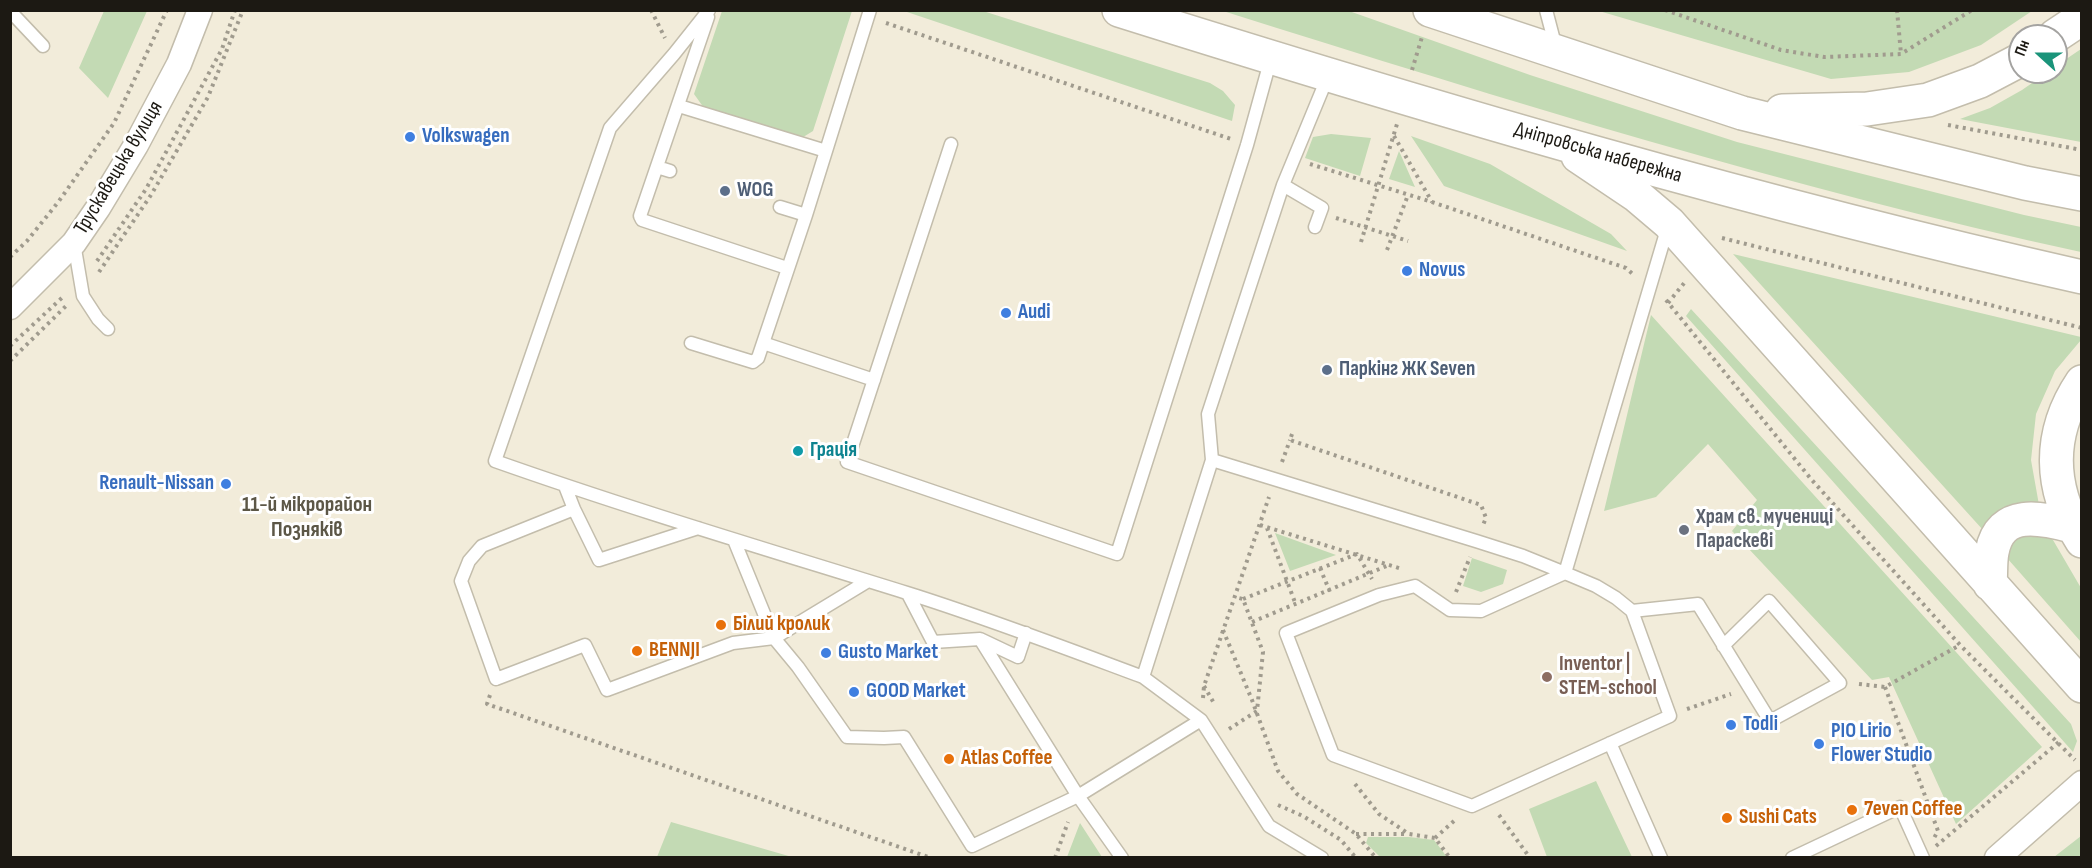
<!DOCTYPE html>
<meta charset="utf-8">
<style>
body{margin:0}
#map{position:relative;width:2092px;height:868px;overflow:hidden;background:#f2ecda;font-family:"Sofia Sans Condensed",sans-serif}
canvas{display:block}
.frame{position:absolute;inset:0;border:12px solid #1c1913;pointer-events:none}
.north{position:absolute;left:2008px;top:24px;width:60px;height:60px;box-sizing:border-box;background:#fff;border:2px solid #a4a3a1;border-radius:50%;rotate:291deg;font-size:16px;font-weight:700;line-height:24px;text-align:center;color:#1c1913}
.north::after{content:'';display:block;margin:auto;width:21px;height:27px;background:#1a947a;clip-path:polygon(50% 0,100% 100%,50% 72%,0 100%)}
</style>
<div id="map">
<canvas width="2092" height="868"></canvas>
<div class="frame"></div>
<div class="north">Пн</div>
</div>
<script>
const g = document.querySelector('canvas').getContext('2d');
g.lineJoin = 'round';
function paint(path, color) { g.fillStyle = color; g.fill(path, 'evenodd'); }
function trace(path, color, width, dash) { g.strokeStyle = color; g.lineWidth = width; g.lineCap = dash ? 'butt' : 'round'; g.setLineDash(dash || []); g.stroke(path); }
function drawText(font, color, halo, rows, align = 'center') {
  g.font = font + ' "Sofia Sans Condensed",sans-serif'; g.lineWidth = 6; g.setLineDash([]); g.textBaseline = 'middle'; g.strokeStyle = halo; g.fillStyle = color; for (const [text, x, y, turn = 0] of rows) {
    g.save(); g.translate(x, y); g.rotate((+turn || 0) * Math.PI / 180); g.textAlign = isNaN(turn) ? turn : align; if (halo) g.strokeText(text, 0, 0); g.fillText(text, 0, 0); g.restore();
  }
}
paint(new Path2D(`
 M104,11H147L108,98L79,68Z
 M722,11H852L813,131L800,139L704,108L694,94Z
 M904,11H983L1210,83L1223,91L1235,105L1232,121Z
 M1223,11H1349L1530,75L1737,142L2024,215L2081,227V252C1791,189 1506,100 1223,11Z
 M1599,11H2032L1981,45L1909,72L1831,79Z
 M2081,49V142L1960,119L1990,108L2022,90L2048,72H2056V66Z
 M1331,134L1371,138L1360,176L1305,158L1313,137Z
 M1411,136L1490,164L1611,234L1627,251L1444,186Z
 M1399,151L1415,187L1389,179Z
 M1733,254L2081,337V340L2055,371L2036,414L2031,460L2039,505L1983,530Z
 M1691,309L2071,724L2077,741L2073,752L1686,316Z
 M1651,315L2042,747L1956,824L1889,677L1872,680L1732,531L1757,500L1708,444L1656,497L1604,511Z
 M2024,530H2041L2053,540L2081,588V642L2007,558L2011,541Z
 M1275,533L1336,555L1290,571Z
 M1472,558L1507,570L1503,584L1481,592L1463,586Z
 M1596,781L1632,857H1547L1529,809Z
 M671,822L792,857H657Z
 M1080,823L1102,857H1067Z
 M2081,836V857H2054Z
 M1368,837H1409L1434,840L1447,857H1380L1366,843Z`), '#c3dab4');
const service = new Path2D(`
 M709,10L674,54L610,128L495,461C631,509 769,550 907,593C987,618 1065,648 1143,677L1212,460L1476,541L1523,556L1565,573L1668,226
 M1546,10L1556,48
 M10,11L43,46
 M708,17L640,216L642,220L787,268
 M679,106L826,151
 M951,144L847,462L1117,554L1247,145L1271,58
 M657,167L670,171
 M1283,185L1322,208L1315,227
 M780,207L806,215
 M74,243L83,296L98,319L108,329
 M691,343L753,362L758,358L806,215L870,10
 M763,343L874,380
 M1212,460L1208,414L1283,185L1328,76
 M565,486L574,509L599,560L698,528
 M574,509L482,546L469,561L461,581L496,679L585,645L607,690L733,643L774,638L798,667L847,737L884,738L904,737L972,846L1078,796L980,639
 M734,540L774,638L868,581
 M1565,573L1596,586L1616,598L1632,611L1670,716L1472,806L1333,755L1286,633L1379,595L1415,586L1450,610L1481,611Z
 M908,594L933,642L980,639L1018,657L1026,633
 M1632,611L1698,604L1770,721L1840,683L1769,601L1723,646
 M1201,720L1269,826L1322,858
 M1610,743L1661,858
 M1122,858L1078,796L1201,720L1143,677
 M1792,858L1900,807L1923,858`);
const minor = new Path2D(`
 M10,307L74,243L98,208L136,145L179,64L200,10
 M1997,858L2082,783`);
const secondary = new Path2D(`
 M1119,10C1437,110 1757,204 2082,277
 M1430,10L1742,113L2025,183L2082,194
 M2055,36L2082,18
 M1782,111L1867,109L1928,100L1980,81L2020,60
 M1578,156L1636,195L1669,223L2082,686
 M2082,382C2047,434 2049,489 2082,541
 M1990,584C1991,574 1990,562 1992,552C2000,508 2041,518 2072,526`);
trace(service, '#c3bdac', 15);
trace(minor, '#c3bdac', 27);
trace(secondary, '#c3bdac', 36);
trace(new Path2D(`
 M651,10L665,38
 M1665,10L1781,50L1824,57L1901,54L1972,10
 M1897,10L1901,54
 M886,23L1231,139
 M1412,70L1422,37
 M1948,125L2082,150
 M1394,136L1432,202
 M1310,164L1432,202L1626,268L1634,275
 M1336,218L1408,241
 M1722,238L2082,328
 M1361,242L1397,124
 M1387,250L1408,195
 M10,257L27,241L59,201L114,123L167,10
 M97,261L146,189L222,49L235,10
 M99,272L151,195L208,97L243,10
 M1666,300L1811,479L1960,645L2075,760
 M1668,303L1685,282
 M10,346L65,295
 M10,361L67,305
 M1292,434L1290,440L1481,505L1486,518L1483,525
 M1282,462L1290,440
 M1260,525L1402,569
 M1267,528L1296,605
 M1320,568L1330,592
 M1456,592L1470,557
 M1243,599L1357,554L1372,579
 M1252,622L1389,565
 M1223,630L1252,700L1278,771L1297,794L1356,834L1376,858
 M1859,684L1885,687L1960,645
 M1204,686L1215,705
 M1885,687L1938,831L1934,838
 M490,695L487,704L931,858
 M1203,698L1204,686L1269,497
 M1687,709L1731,694
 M1229,729L1257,711L1263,652L1243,599L1235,597
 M1355,784L1379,814L1409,834L1435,838L1450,858
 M1278,805L1303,816L1341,840L1356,858
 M1499,815L1530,858
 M1356,834H1408
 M1435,838L1455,820
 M1936,846L2059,742
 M1055,858L1068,822`), '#a09b8e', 4, [3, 4.5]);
trace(service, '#fff', 12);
trace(minor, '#fff', 24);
trace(secondary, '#fff', 33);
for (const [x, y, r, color] of [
 [410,137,6,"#3f7fe0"],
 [725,191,6,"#5c6f8a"],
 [1407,271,6,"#3f7fe0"],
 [1006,313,6,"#3f7fe0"],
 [1327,370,6,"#5c6f8a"],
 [798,451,6,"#0f9aa8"],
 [226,484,6,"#3f7fe0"],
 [1684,530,6,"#6b7280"],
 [721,625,6,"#e8710a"],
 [637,651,6,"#e8710a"],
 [826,653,6,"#3f7fe0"],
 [1547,677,6,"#8d6e63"],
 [854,692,6,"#3f7fe0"],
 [1731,725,6,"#3f7fe0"],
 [1819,744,6,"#3f7fe0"],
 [949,759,6,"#e8710a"],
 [1852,810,6,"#e8710a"],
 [1727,818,6,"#e8710a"]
]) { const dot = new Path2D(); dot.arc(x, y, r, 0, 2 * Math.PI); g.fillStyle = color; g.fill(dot); trace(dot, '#fff', 2); }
drawText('bold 21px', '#366cbe', '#fff', [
 ["Volkswagen",422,137],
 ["Novus",1419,271],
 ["Audi",1018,313],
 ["Renault-Nissan",214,484,"right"],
 ["Gusto Market",838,653],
 ["GOOD Market",866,692],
 ["Todli",1743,725],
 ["PIO Lirio",1831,732],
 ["Flower Studio",1831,756]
], 'left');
drawText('21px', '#1c1913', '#fff', [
 ["Дніпровська набережна",1598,153,16],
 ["Трускавецька вулиця",119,168,-59]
]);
drawText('bold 21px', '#4e5e75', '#fff', [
 ["WOG",737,191],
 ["Паркінг ЖК Seven",1339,370]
], 'left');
drawText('bold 21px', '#0d838f', '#fff', [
 ["Грація",810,451]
], 'left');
drawText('bold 21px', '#5b616d', '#fff', [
 ["Храм св. мучениці",1696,518],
 ["Параскеві",1696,542]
], 'left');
drawText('bold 21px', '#c56008', '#fff', [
 ["Білий кролик",733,625],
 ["BENNJI",649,651],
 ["Atlas Coffee",961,759],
 ["7even Coffee",1864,810],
 ["Sushi Cats",1739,818]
], 'left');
drawText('bold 21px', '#785e54', '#fff', [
 ["Inventor |",1559,665],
 ["STEM-school",1559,689]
], 'left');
drawText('bold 22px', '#5c5747', '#fff', [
 ["11-й мікрорайон",307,505],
 ["Позняків",307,530]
]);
</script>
